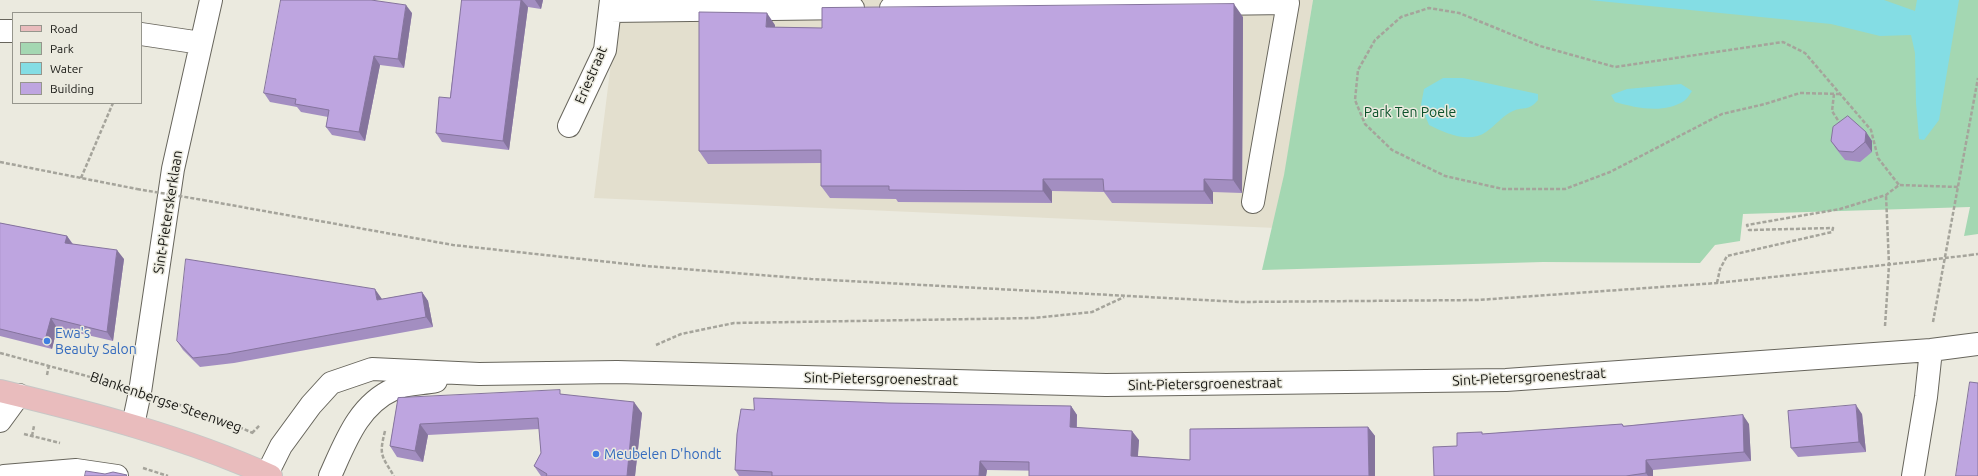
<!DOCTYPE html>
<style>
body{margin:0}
#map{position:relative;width:1978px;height:476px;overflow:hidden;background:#ebeadf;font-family:Ubuntu,sans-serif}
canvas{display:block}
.legend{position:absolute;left:12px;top:12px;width:130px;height:92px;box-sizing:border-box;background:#ebeadf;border:1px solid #96968d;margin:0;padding:5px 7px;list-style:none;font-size:12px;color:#171713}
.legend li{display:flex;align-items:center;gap:8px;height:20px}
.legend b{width:20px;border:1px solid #96968d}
</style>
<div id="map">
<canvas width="1978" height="476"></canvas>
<ul class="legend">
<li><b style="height:5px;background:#e9bcbd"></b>Road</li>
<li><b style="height:11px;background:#a4d7b2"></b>Park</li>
<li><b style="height:11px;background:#84dde4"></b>Water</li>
<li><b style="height:11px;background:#bea5e0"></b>Building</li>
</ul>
</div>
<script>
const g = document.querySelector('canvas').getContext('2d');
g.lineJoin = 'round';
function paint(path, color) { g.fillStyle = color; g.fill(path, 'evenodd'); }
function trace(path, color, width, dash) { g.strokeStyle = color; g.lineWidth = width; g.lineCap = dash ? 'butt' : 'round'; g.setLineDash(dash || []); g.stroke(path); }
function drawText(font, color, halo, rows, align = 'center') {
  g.font = font + ' Ubuntu,sans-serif'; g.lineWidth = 3; g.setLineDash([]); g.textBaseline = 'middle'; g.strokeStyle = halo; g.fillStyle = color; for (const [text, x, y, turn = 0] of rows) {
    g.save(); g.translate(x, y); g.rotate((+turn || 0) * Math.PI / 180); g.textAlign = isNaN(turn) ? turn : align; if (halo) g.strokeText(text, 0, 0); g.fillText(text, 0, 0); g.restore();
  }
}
paint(new Path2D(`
 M619,0H1313L1276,228L594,198Z`), '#e3dfce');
paint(new Path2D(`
 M1313,0H1978V234L1964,236L1970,207L1743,214L1740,241L1715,245L1700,263L1543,262L1262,270L1284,175Z`), '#a4d7b2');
paint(new Path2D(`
 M1589,0H1884L1915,11L1917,0H1959L1939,120L1924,140L1919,139L1916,103L1915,53L1911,35L1880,36L1831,24Z
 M1443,78H1463L1538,94V100C1528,112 1524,106 1513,111C1502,116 1495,126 1486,132C1469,144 1445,133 1429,125L1421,105L1424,89Z
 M1681,84L1692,91C1690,94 1687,99 1684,101C1664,114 1636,108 1615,102L1611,95L1627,89Z`), '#84dde4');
const minor = new Path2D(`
 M891,8L1288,3L1253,202
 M610,11L853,8
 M0,31H13
 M141,34L201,43
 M569,126L605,50L611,0
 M0,421L19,395
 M133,425L140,392L173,169L211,0
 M267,474L281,446L311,405L331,383L372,369L479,374L617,372L1106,385L1506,380L1931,350L1978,344
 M4,476L76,470L117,476
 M330,476C345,443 358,405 394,389C406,383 423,384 436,381
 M1913,476L1926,397L1931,350`);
const major = new Path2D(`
 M0,391C92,413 184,437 271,476`);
trace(minor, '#67655c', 24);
trace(major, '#c7c7c6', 24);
trace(new Path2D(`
 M1834,94L1832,111L1841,125
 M1840,94L1800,93L1765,104L1722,114L1610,172L1565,189H1503L1445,176L1392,150L1365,124L1355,100L1358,70L1375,40L1401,17L1429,8L1459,13L1540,46L1615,67L1783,42L1805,53L1871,130L1878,158L1899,185
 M0,162L137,189
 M81,178L113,103
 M203,200L453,245L646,266L811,279L1241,302L1478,300L1717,283L1921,261
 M1970,255L1978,254
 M1717,283L1720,269L1727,256L1832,232L1833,228L1749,230L1747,225L1840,209L1886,195L1899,185L1959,187
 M1933,322L1978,78
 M1885,326L1889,265L1886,195
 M656,345L681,334L734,323L1034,318L1092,312L1124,297
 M0,353L113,383
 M47,375L49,365
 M166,400L232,424L253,433
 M385,431C379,455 381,455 394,476
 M252,433L260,425
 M24,434L60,443
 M32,436L34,426
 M143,468L168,476`), '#a5a49b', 2.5, [4, 2]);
trace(minor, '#fff', 22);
trace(major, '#e9bcbd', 22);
trace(new Path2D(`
 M137,189L203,200
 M1921,261L1970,255`), '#a5a49b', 2.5, [4, 2]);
paint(new Path2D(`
 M462,0H543L541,9L528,7L509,150L442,142L436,133L450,98Z
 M412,13L404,68L380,65L365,141L332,135L326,127L328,117L301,112L297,107L270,102L264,93Z
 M1243,17L1242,193L1213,192V204L1112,203L1104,192L1052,191V203L898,202L896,199L830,198L821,186V163L708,164L699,151L775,25V27L822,28Z
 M1866,132L1872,141V152L1860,162L1845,160L1837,150L1831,141Z
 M0,223L67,236L73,244L124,259L113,341L57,328L52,349L0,336Z
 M422,292L428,301L433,327L234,363L200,367L183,350L177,341L382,299Z
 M563,394L642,413L635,476H541L534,466L541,453L539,429L428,435L423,462L397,457L390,446L398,398Z
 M888,403L1071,406L1077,415V428L1139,440L1138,456L1190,460L1368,427L1375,436V476L987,470L986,476H739L735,470L754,410Z
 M1862,414L1866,452L1798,457L1791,448Z
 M1622,424L1624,426L1749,424L1751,461L1653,470V476H1434L1457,446L1483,434Z`), '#a38ec1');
paint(new Path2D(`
 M521,0H522L528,7L509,150L503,141Z
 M535,0H543L541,9Z
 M1234,4L1243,17L1242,193L1233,180Z
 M406,5L412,13L404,68L398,59Z
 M767,13L775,25V40L766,27Z
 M374,56L380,65L365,141L359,132Z
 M1866,132L1872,141V152L1865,142Z
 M1043,179L1052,191V203L1043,191Z
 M1204,179L1213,192V204L1204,191Z
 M67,236L73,245L65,243Z
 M117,250L124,259L113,341L107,332Z
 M375,289L382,299L377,300Z
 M422,292L428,301L433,327L426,317Z
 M51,318L57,328L52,349L45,340Z
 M634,402L642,413L635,476H627Z
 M1856,405L1862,414L1866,452L1859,442Z
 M1071,406L1077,415L1076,436L1070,427Z
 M1743,415L1749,424L1751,461L1744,452Z
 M420,424L428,435L423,462L415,451Z
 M1368,427L1375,436V476H1369Z
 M1132,431L1139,440L1137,465L1131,456Z
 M1646,460L1653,470V476H1648L1646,473Z
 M980,461L987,470L986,476H979Z`), '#85749d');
const building = new Path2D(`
 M281,0H371L406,5L398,59L374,56L359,132L326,127L329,110L295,104L296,99L264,93Z
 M462,0H521L503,141L436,133L439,97L450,98Z
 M1234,4L1233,180L1204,179V191H1104L1103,179H1043V191L889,190V186H821V150L699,151V12L767,13L766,27L822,28V8Z
 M1848,116L1866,132L1865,142L1853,152L1839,151L1831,141L1833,127Z
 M0,223L67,236L65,243L117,250L107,332L51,318L45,340L0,329Z
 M186,259L375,289L377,300L422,292L426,317L227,354L193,358L177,341Z
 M1970,382L1978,383V476H1956Z
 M560,390V394L634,402L627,476H546L547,474L534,466L541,453L538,418L420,424L415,451L390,446L398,398Z
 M754,398L888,403L1071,406L1070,427L1132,431L1131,456L1190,460V429L1368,427L1369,476H1029V462L980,461L979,476H772V472L735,470L737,434L741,409L754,410Z
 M1856,405L1859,442L1791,448L1788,411Z
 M1743,415L1744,452L1646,460V473L1626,476H1434L1433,447L1457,446V433L1482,432V434L1622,424L1623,426Z
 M86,471L105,474L113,472L127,475L126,476H85Z`);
paint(building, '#bea5e0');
trace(building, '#85749d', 1);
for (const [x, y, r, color] of [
 [47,341,4,"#3f7fe0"],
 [596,454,4,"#3f7fe0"]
]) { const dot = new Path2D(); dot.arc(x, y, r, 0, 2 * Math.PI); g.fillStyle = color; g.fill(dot); trace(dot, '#ebeadf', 1.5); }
drawText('14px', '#171713', '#ebeadf', [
 ["Eriestraat",591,75,-67],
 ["Sint-Pieterskerklaan",168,212,-81],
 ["Sint-Pietersgroenestraat",1529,377,-3],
 ["Sint-Pietersgroenestraat",881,379,1],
 ["Sint-Pietersgroenestraat",1205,384,-1],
 ["Blankenbergse Steenweg",166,402,19]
]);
drawText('14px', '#0c522b', '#ebeadf', [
 ["Park Ten Poele",1410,112]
]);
drawText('14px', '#366cbe', '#ebeadf', [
 ["Ewa's",55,333],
 ["Beauty Salon",55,349],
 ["Meubelen D'hondt",604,454]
], 'left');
</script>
